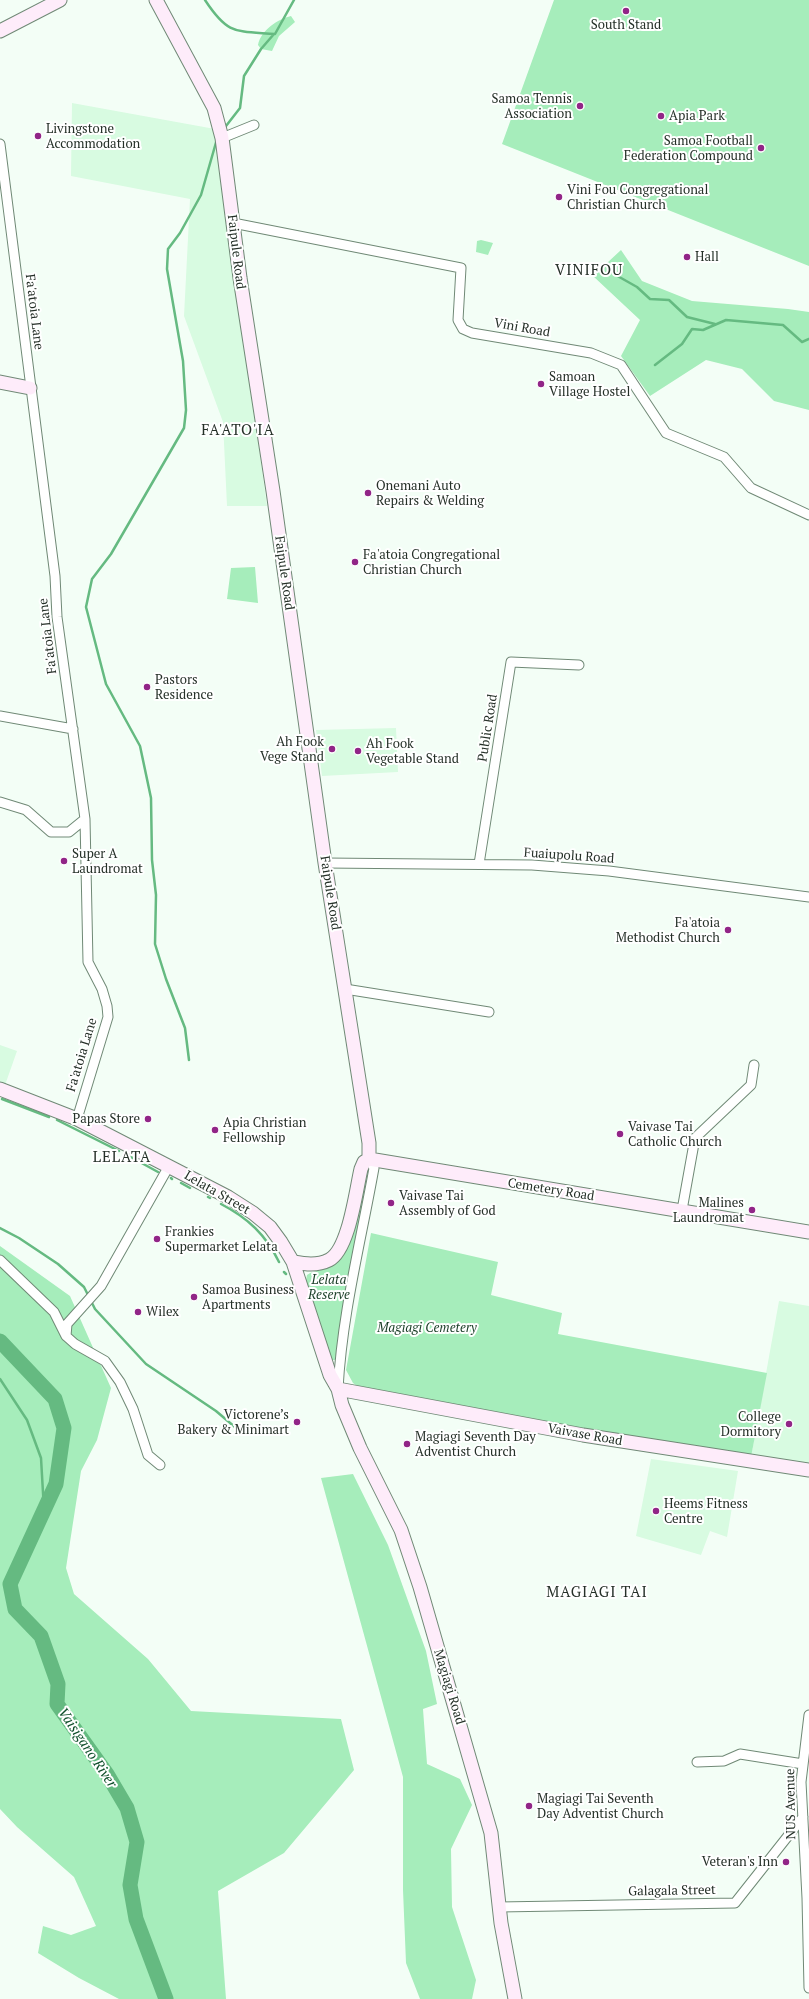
<!DOCTYPE html>
<meta charset="utf-8">
<style>
body{margin:0}
canvas{display:block;background:#f3fef6}
</style>
<canvas width="809" height="1999"></canvas>
<script>
const g = document.querySelector('canvas').getContext('2d');
g.lineJoin = 'round';
function paint(path, color) { g.fillStyle = color; g.fill(path, 'evenodd'); }
function trace(path, color, width, dash) { g.strokeStyle = color; g.lineWidth = width; g.lineCap = dash ? 'butt' : 'round'; g.setLineDash(dash || []); g.stroke(path); }
function drawText(font, color, halo, rows, align = 'center') {
  g.font = font + ' "PT Serif",serif'; g.lineWidth = 4; g.setLineDash([]); g.textBaseline = 'middle'; g.strokeStyle = halo; g.fillStyle = color; for (const [text, x, y, turn = 0] of rows) {
    g.save(); g.translate(x, y); g.rotate((+turn || 0) * Math.PI / 180); g.textAlign = isNaN(turn) ? turn : align; if (halo) g.strokeText(text, 0, 0); g.fillText(text, 0, 0); g.restore();
  }
}
paint(new Path2D(`
 M72,103L215,129L267,506H227L223,422L184,316L190,199L71,176Z
 M396,728L398,772L322,776L316,730Z
 M0,1045L17,1051L4,1088L0,1086Z
 M779,1301L809,1306V1465L751,1457Z
 M651,1459L738,1471L727,1537L710,1531L701,1555L636,1536Z`), '#d8fbe1');
paint(new Path2D(`
 M554,0H809V266L502,144Z
 M291,16L295,22L279,36L272,51L261,49L258,45C261,30 278,19 291,16Z
 M481,240L493,243L488,255L476,252L477,241Z
 M621,250L642,281L692,301L788,309L809,312V410L774,401L742,369L706,360L650,396L621,356L640,320L593,276Z
 M255,567L258,603L227,599L231,568Z
 M366,1171H368L335,1360H332L306,1280L307,1275C315,1269 327,1271 335,1264C356,1248 361,1196 366,1171Z
 M371,1233L498,1262L491,1295L562,1313L558,1334L767,1373L751,1457L364,1391L353,1383L346,1370Z
 M0,1246L70,1296L111,1388L97,1440L81,1471L66,1568L74,1594L148,1659L191,1711L341,1719L354,1770L284,1853L218,1891L226,1999H119L79,1978L38,1953L43,1926L71,1935L96,1926L74,1877L17,1827L0,1809Z
 M353,1474L388,1545L426,1651L437,1704L423,1709L427,1764L460,1779L472,1805L451,1849L452,1907L476,1980L472,1999H420L406,1963L403,1890V1777L321,1478Z`), '#a6edbb');
trace(new Path2D(`
 M205,0C228,35 235,31 275,34L294,0
 M226,126L240,108L244,76L261,49L274,34
 M614,274L637,287L650,299L669,300L687,317L715,324
 M655,365L682,344L692,329L703,330L726,320L783,325L802,342L809,339
 M189,1060L185,1028L166,979L155,944L156,895L152,860L151,798L140,746L106,684L86,607L92,579L111,554L184,428L186,410L183,361L167,269L168,249L180,233L201,195L217,139
 M2,1099L49,1117
 M57,1120L119,1151
 M127,1155L158,1172
 M171,1178L172,1179
 M181,1183L190,1188
 M208,1197L210,1198
 M221,1204C248,1218 266,1235 279,1262
 M0,1228L19,1238L58,1264L84,1287L95,1309L146,1364L216,1411L236,1428
 M284,1272L286,1274
 M0,1379L27,1420L41,1458L44,1510`), '#65ba81', 2.5);
trace(new Path2D(`
 M0,1341L55,1399L64,1428L56,1484L10,1584L15,1609L41,1636L58,1684L57,1704L107,1774L127,1808L137,1842L130,1885L136,1919L166,1999`), '#65ba81', 15);
const street = new Path2D(`
 M222,138L254,125
 M0,144L55,576L57,617L85,819L88,962L102,989L107,1006L108,1017L77,1119
 M233,223L461,268L458,320L463,329L472,333L591,353L621,365L666,433L724,457L751,488L809,515
 M0,716L73,729
 M0,802L26,810L51,832H69L85,819
 M325,863L532,865L609,871L809,897
 M479,864L511,662L579,665
 M345,989L489,1012
 M682,1210L695,1138L751,1085L754,1065
 M0,1260L54,1312L66,1336
 M338,1389C342,1314 361,1241 374,1168L369,1159
 M160,1465L148,1455L133,1409L120,1382L105,1361L75,1344L66,1336L67,1324L101,1286L169,1166
 M809,1715L801,1782L807,1898L809,1988
 M697,1762L724,1761L740,1754L803,1764
 M499,1907L735,1903L803,1817`);
const secondary = new Path2D(`
 M156,0L214,108L222,138L240,278L273,491L325,863L369,1143V1159
 M0,31L60,0
 M0,382L30,388
 M0,1089L77,1119L228,1197L253,1213L270,1227L281,1242L293,1262L330,1375L338,1389L342,1405L360,1448L401,1530L420,1587L491,1833L501,1923L515,1999
 M293,1262C305,1264 317,1266 329,1260C349,1250 356,1190 361,1169L364,1162L369,1159L809,1232
 M338,1389L583,1435L809,1470`);
trace(street, '#708976', 11);
trace(secondary, '#708976', 15);
trace(street, '#fff', 9);
trace(secondary, '#feecfa', 13);
for (const [x, y, r, color] of [
 [626,11,4,"#912587"],
 [580,106,4,"#912587"],
 [661,116,4,"#912587"],
 [38,136,4,"#912587"],
 [761,148,4,"#912587"],
 [559,197,4,"#912587"],
 [687,257,4,"#912587"],
 [541,384,4,"#912587"],
 [368,493,4,"#912587"],
 [355,562,4,"#912587"],
 [147,687,4,"#912587"],
 [332,749,4,"#912587"],
 [358,751,4,"#912587"],
 [64,861,4,"#912587"],
 [728,930,4,"#912587"],
 [148,1119,4,"#912587"],
 [215,1130,4,"#912587"],
 [620,1134,4,"#912587"],
 [391,1203,4,"#912587"],
 [752,1210,4,"#912587"],
 [157,1239,4,"#912587"],
 [194,1297,4,"#912587"],
 [138,1312,4,"#912587"],
 [297,1422,4,"#912587"],
 [789,1424,4,"#912587"],
 [407,1444,4,"#912587"],
 [656,1511,4,"#912587"],
 [529,1806,4,"#912587"],
 [786,1862,4,"#912587"]
]) { const dot = new Path2D(); dot.arc(x, y, r, 0, 2 * Math.PI); g.fillStyle = color; g.fill(dot); trace(dot, '#fff', 1.5); }
drawText('13px', '#253028', '#fff', [
 ["South Stand",626,25,"center"],
 ["Samoa Tennis",572,99,"right"],
 ["Association",572,114,"right"],
 ["Apia Park",669,116],
 ["Livingstone",46,129],
 ["Accommodation",46,144],
 ["Samoa Football",753,141,"right"],
 ["Federation Compound",753,156,"right"],
 ["Vini Fou Congregational",567,190],
 ["Christian Church",567,205],
 ["Hall",695,257],
 ["Samoan",549,377],
 ["Village Hostel",549,392],
 ["Onemani Auto",376,486],
 ["Repairs & Welding",376,501],
 ["Fa'atoia Congregational",363,555],
 ["Christian Church",363,570],
 ["Pastors",155,680],
 ["Residence",155,695],
 ["Ah Fook",324,742,"right"],
 ["Vege Stand",324,757,"right"],
 ["Ah Fook",366,744],
 ["Vegetable Stand",366,759],
 ["Super A",72,854],
 ["Laundromat",72,869],
 ["Fa'atoia",720,923,"right"],
 ["Methodist Church",720,938,"right"],
 ["Papas Store",140,1119,"right"],
 ["Apia Christian",223,1123],
 ["Fellowship",223,1138],
 ["Vaivase Tai",628,1127],
 ["Catholic Church",628,1142],
 ["Vaivase Tai",399,1196],
 ["Assembly of God",399,1211],
 ["Malines",744,1203,"right"],
 ["Laundromat",744,1218,"right"],
 ["Frankies",165,1232],
 ["Supermarket Lelata",165,1247],
 ["Samoa Business",202,1290],
 ["Apartments",202,1305],
 ["Wilex",146,1312],
 ["Victorene’s",289,1415,"right"],
 ["Bakery & Minimart",289,1430,"right"],
 ["College",781,1417,"right"],
 ["Dormitory",781,1432,"right"],
 ["Magiagi Seventh Day",415,1437],
 ["Adventist Church",415,1452],
 ["Heems Fitness",664,1504],
 ["Centre",664,1519],
 ["Magiagi Tai Seventh",537,1799],
 ["Day Adventist Church",537,1814],
 ["Veteran's Inn",778,1862,"right"]
], 'left');
drawText('13px', '#253028', '#fff', [
 ["Faipule Road",236,252,83],
 ["Fa'atoia Lane",34,312,83],
 ["Vini Road",522,328,10],
 ["Faipule Road",284,573,82],
 ["Fa'atoia Lane",48,636,-97],
 ["Public Road",488,728,-81],
 ["Fuaiupolu Road",569,856,4],
 ["Faipule Road",330,893,81],
 ["Fa'atoia Lane",82,1055,-73],
 ["Cemetery Road",551,1190,9],
 ["Lelata Street",217,1193,30],
 ["Vaivase Road",585,1435,10],
 ["Magiagi Road",449,1687,73],
 ["NUS Avenue",791,1804,-91],
 ["Galagala Street",672,1891,-1]
]);
drawText('italic 13px', '#1a3e27', '#fff', [
 ["Lelata",329,1280],
 ["Reserve",329,1295],
 ["Magiagi Cemetery",427,1328]
]);
drawText('italic 14px', '#0e4e2a', '#fff', [
 ["Vaisigano River",87,1748,56]
]);
g.letterSpacing = '1px';
drawText('15px', '#253028', '#fff', [
 ["VINIFOU",589,271],
 ["FA'ATO'IA",238,431],
 ["LELATA",122,1158],
 ["MAGIAGI TAI",597,1593]
]);
g.letterSpacing = '0px';
</script>
